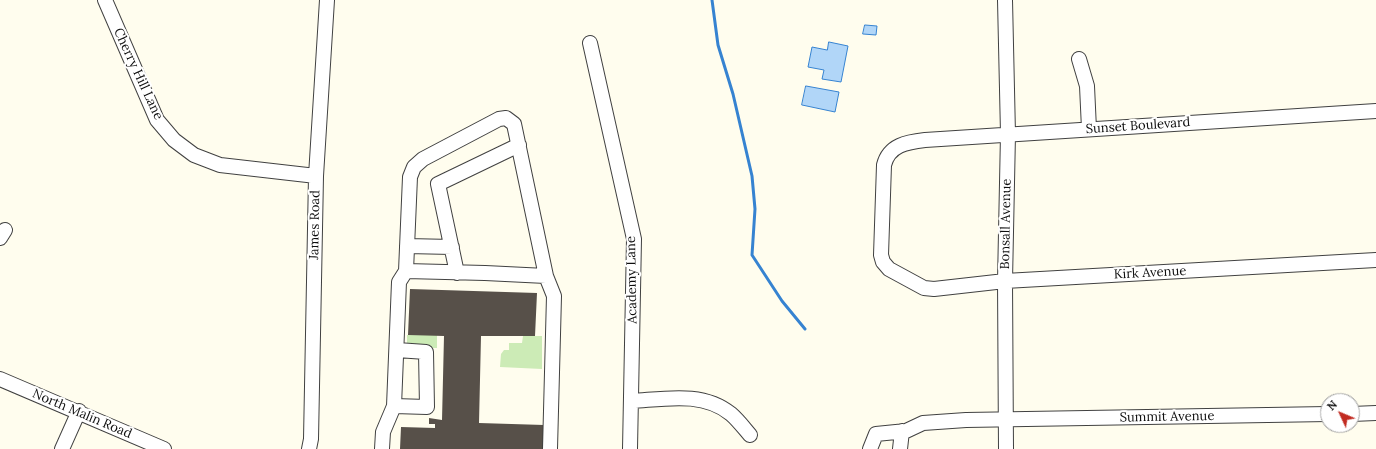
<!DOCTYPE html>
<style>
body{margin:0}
#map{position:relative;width:1376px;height:449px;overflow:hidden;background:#fffdee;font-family:Lora,serif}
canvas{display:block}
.north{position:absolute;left:1320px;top:393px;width:40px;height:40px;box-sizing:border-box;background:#fff;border:1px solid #9f9f9f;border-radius:50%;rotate:314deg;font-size:11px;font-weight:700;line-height:16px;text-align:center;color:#0e0e0e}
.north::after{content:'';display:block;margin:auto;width:14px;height:18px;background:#c22b21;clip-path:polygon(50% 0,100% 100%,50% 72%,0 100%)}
</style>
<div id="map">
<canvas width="1376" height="449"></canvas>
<div class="north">N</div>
</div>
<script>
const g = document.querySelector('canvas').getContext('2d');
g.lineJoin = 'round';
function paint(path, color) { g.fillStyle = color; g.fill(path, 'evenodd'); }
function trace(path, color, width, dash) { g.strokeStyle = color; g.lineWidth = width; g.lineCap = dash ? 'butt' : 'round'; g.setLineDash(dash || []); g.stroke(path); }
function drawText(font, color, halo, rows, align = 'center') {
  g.font = font + ' Lora,serif'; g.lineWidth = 4; g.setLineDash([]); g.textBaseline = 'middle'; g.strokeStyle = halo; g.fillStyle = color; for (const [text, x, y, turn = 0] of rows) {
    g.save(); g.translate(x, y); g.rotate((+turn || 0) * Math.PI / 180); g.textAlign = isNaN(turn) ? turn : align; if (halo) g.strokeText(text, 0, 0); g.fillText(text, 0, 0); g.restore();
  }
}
paint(new Path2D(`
 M407,335H437V348H407Z
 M523,336H542V369L500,367L501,354L504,350H509V343H522Z`), '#ccebb6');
const water = new Path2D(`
 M865,25L877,26L876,35L863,34Z
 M829,42L848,46L841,82L822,79L824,70L808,67L812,47L827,50Z
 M806,86L839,92L835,112L802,105Z`);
paint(water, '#b1d6f8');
trace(water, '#3683d1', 1);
trace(new Path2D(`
 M712,0L718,45L733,94L752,176L755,209L752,255L782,301L805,329`), '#3683d1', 3);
paint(new Path2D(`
 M410,289L537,293L535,336H481L479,423L544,425V449H400L401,427L435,428V424H429V418L442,420L444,336L408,335Z`), '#575049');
const minor = new Path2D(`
 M105,0L157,120L174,140L194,155L220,165L316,176
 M1005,0L1008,134L1005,281L1006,449
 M590,43L634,239L630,449
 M1079,59L1087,86L1089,129
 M1376,111L925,140C907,142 889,145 884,165L881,255L883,262L889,269L924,288L934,289L1005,281L1376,260
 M0,238L5,230
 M407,246L452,247
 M406,271L485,273L546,276
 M457,273L438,184L519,145
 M0,379L164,449
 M632,401C665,399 703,391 731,414C738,420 744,428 750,435
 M394,406L427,407L426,352L397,350
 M1352,414L1376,413
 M62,449L79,411
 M309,449L311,439L316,176L327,0
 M382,449L383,432L394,406L399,282L406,271L410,177L414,167L423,159L499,119L506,118L514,124L546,276L554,296L550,449
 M870,449L876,434L906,431L923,423L966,420L1328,414
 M900,449L902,431`);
trace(minor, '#414141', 16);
trace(minor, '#fff', 14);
drawText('13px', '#0e0e0e', '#fff', [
 ["Cherry Hill Lane",138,74,65],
 ["Sunset Boulevard",1138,126,-4],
 ["Bonsall Avenue",1006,224,-89],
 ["James Road",315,225,-89],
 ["Kirk Avenue",1150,273,-3],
 ["Academy Lane",632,280,-91],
 ["North Malin Road",82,414,23],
 ["Summit Avenue",1167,417,-1]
]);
</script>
